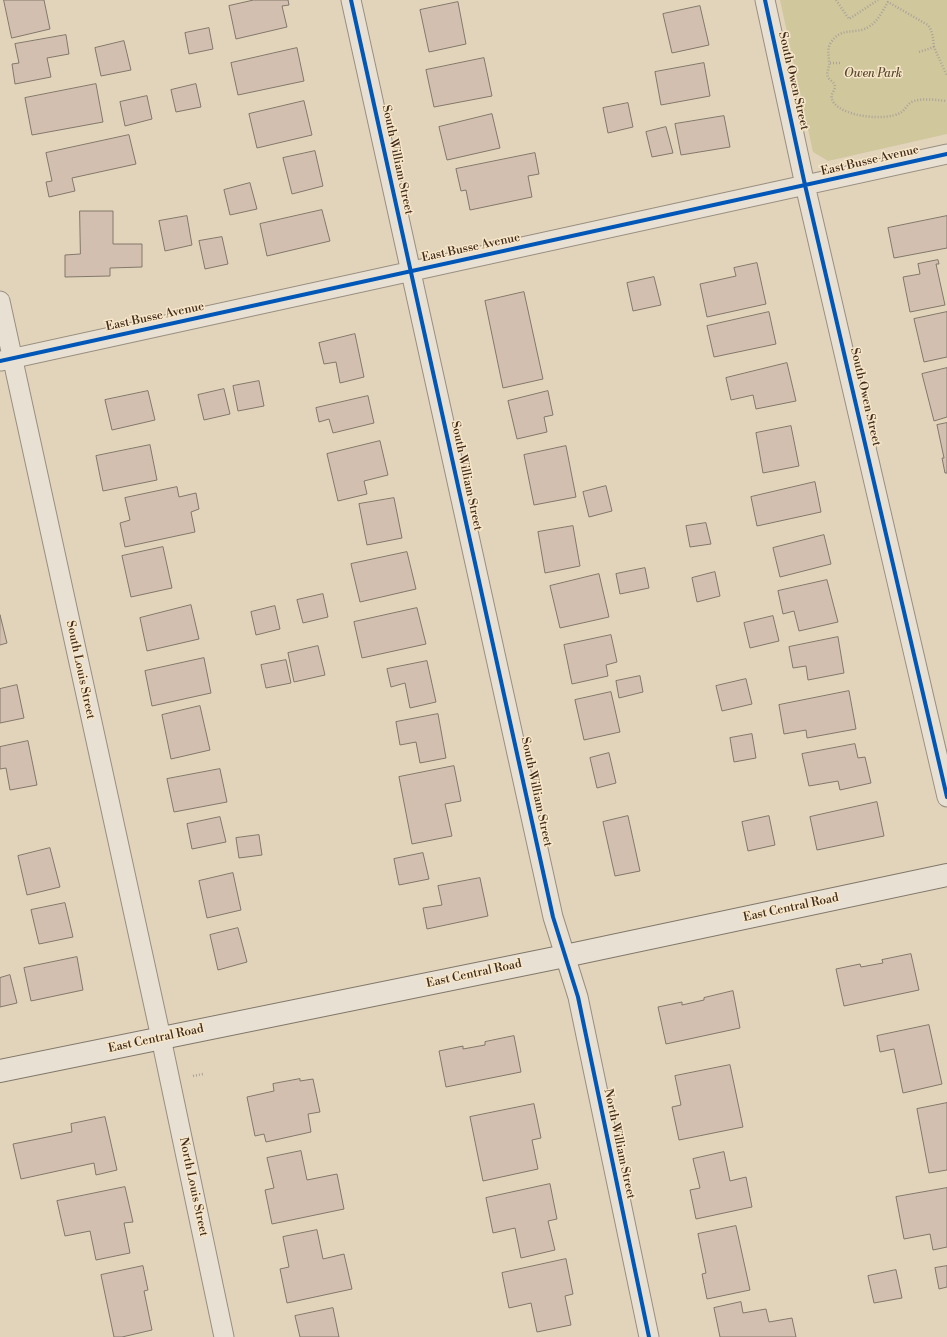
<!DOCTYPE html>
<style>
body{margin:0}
canvas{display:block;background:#e2d4bb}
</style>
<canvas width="947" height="1337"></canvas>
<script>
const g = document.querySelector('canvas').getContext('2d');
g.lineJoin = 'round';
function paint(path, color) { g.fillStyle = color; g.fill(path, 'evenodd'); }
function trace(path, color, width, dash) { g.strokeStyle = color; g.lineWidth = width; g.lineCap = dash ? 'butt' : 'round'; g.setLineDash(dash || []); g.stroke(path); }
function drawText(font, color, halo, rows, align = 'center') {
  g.font = font + ' "Libre Bodoni",serif'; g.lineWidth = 3; g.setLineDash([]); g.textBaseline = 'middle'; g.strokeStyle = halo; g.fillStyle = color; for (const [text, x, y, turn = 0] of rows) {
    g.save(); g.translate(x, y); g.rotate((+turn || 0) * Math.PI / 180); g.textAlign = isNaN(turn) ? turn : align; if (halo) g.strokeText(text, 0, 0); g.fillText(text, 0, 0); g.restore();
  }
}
paint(new Path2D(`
 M780,0H947V134L828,161L813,152Z`), '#d0c79d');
const building = new Path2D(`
 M4,0H44L50,29L12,38Z
 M254,0H288L289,5L282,6L287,27L236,39L229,6Z
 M458,2L466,44L429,52L420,10Z
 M700,6L709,45L672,53L663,14Z
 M209,28L213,49L189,54L185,33Z
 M66,35L69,54L47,58L51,77L15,84L12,64L19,63L15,44Z
 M124,41L131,70L101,76L95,48Z
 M297,48L304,81L238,95L231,63Z
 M484,58L492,96L434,107L426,70Z
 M704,63L710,96L661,105L655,72Z
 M96,84L103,122L32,135L25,98Z
 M196,84L201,107L176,112L171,90Z
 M147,96L152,119L125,126L120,102Z
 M304,101L312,135L257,148L249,114Z
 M628,103L633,127L608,133L603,108Z
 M492,114L500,148L447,160L439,127Z
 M724,116L730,147L681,155L675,124Z
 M666,127L673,153L652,157L646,132Z
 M129,135L136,164L72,178L75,191L49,197L46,182L52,181L46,153Z
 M315,151L323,186L292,194L283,158Z
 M535,153L539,174L528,176L532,197L470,210L466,190L461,191L456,169Z
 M250,183L257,209L230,215L224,190Z
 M322,210L330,241L267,256L260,224Z
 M80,211H113V244H142V267L110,268V276L65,277V255L80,254Z
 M187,216L192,245L165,251L159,221Z
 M947,216V248L894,258L888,228Z
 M222,237L228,264L205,269L199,241Z
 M938,260L939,264H936L945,305L910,312L903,277L920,274L918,264Z
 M757,263L766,304L707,317L700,284L736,276L734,268Z
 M654,277L661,305L633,311L627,283Z
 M524,292L543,379L503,388L485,301Z
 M769,312L776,344L714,357L707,326Z
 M947,312V357L924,362L914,319Z
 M355,334L364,377L340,383L336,362L324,364L319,343Z
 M787,363L796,401L756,409L753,395L731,400L726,378Z
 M947,368V417L934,421L922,374Z
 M259,381L264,406L238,411L233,386Z
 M224,389L230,414L204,420L198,395Z
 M148,391L155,420L112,430L105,400Z
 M548,391L553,415L544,417L547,432L517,439L508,401Z
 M368,396L374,423L333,433L329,419L319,422L316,408Z
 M947,423V473H945L942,458H944L937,425Z
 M791,426L799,466L763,473L756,433Z
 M380,441L388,475L364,481L367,494L338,501L327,454Z
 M150,445L157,480L103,491L96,456Z
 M566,446L576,497L534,505L524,455Z
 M815,482L821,512L757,526L751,497Z
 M606,486L612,511L589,517L583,492Z
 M177,487L179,497L196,493L199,509L191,512L195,532L125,547L120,523L130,520L125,498Z
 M394,498L402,538L367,545L359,504Z
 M706,523L711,544L690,547L686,526Z
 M573,526L580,566L545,573L538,532Z
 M824,535L831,564L780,577L773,548Z
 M163,547L172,588L131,597L122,556Z
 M407,552L416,589L360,602L351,564Z
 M645,568L649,588L620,594L616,574Z
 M715,572L720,596L697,602L692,578Z
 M599,574L609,617L560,628L550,586Z
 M827,580L838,622L799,631L794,611L783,614L778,591Z
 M323,594L328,617L303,623L297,600Z
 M191,605L199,639L147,651L140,618Z
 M275,606L280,629L256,635L251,612Z
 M417,608L426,644L362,658L354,622Z
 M0,615L7,643L0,645Z
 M773,616L779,641L750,648L744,623Z
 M611,635L617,662L606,665L608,676L572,684L564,645Z
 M838,637L844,673L808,680L806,666L793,668L789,647Z
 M318,646L325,675L294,682L288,653Z
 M204,658L211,693L152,706L145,671Z
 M286,660L291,683L266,688L261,665Z
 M427,661L436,702L410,708L405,683L391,687L387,669Z
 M640,676L643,692L619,698L616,681Z
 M746,679L752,704L722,711L716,686Z
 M17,685L24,718L0,723V689Z
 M849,691L856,729L807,738L806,730L784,734L779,705Z
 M611,692L620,732L584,740L575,700Z
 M200,706L210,750L171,759L162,715Z
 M438,714L446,758L420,763L416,742L400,745L396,722Z
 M752,734L756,758L734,762L730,738Z
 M28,741L37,785L10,790L6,768L0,769V747Z
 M855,744L858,758L865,757L871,783L840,790L838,781L809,786L802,754Z
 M609,753L616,783L597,788L590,758Z
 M454,766L461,801L445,804L452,836L412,844L399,777Z
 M220,769L227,802L174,812L167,779Z
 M877,802L884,836L817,850L810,817Z
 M628,816L640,871L615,876L603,822Z
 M769,816L775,845L748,851L742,822Z
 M220,817L226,842L192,849L187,824Z
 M259,835L262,855L239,858L236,838Z
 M50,848L60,887L27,895L18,856Z
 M423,853L429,879L399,885L394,859Z
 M233,873L241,910L207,918L199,881Z
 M480,878L488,916L427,929L423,908L442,905L438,886Z
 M65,903L73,937L39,944L31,910Z
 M238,928L247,962L218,970L210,935Z
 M911,954L919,990L844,1006L836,969L860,964L861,967L883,963L882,960Z
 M77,957L83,990L31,1001L24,968Z
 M10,975L17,1003L0,1007V978Z
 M733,991L740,1028L666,1044L658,1007L682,1002V1005L704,1000V998Z
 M929,1025L942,1084L903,1093L894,1049L880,1052L877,1036Z
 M514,1036L521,1072L446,1087L439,1051L463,1046V1049L485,1045V1042Z
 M730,1065L743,1127L679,1140L672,1107L681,1105L675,1076Z
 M300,1079V1081L313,1079L320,1112L308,1114L311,1132L266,1142L264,1134L255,1136L247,1097L274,1091L273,1084Z
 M947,1103V1170L929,1173L917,1109Z
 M534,1104L541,1138L532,1140L538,1169L483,1181L470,1117Z
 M105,1117L117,1170L96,1175L94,1163L21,1179L13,1144L72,1132L71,1124Z
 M301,1151L307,1180L337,1174L344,1209L272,1224L265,1190L274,1188L267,1158Z
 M724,1152L730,1181L746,1177L752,1207L696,1219L690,1190L700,1188L693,1159Z
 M550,1184L557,1219L548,1221L555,1250L521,1258L515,1228L493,1233L486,1198Z
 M125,1187L133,1222L124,1223L130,1253L96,1260L90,1231L65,1236L57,1201Z
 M947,1188V1247L933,1250L930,1234L904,1239L896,1197Z
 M736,1226L750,1290L707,1299L702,1274L706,1273L698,1234Z
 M317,1230L323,1259L344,1254L352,1289L287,1303L280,1269L289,1267L283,1237Z
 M566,1259L573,1294L565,1296L571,1325L537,1332L531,1303L509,1308L502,1273Z
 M143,1266L148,1290L144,1291L152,1330L122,1337H114L101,1275Z
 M947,1266V1287L939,1289L935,1268Z
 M896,1270L902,1298L874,1303L868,1276Z
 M741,1302L743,1313L766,1309L769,1322L792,1318L796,1337H720L714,1308Z
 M333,1308L339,1337H300L295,1316Z`);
paint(building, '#d3bfb0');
trace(building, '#82786a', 1);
const minor = new Path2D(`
 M351,0L553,917L578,997L649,1337
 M765,0L805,185L947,797
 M0,301L161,1038L224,1337
 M1,361L947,154`);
const secondary = new Path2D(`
 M0,1071L565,956L947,875`);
trace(minor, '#998f80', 21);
trace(secondary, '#82786a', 24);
trace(new Path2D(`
 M836,0L849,19L878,0
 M934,47C933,39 933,32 928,25L888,2C883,10 878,21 870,26C856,36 841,25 830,44C827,50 829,56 829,62C830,67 826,72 828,77C829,80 833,81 834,84C838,90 827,94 834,103C845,117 885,121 900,113C906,110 907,103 914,101C924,98 936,100 947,101
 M919,52L934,47L947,76
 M830,63H840
 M193,1076L203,1074`), '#aaa297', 2.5, [1, 2]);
trace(minor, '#e7e0d3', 19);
trace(secondary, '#e7e0d3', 22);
trace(new Path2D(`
 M351,0L553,917L578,997L649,1337
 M765,0L805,185L947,797
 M0,361L947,154`), '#0057b8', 4);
drawText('italic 12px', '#5a4831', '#f7e6c8', [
 ["Owen Park",873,74]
]);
drawText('12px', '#402b1c', '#f7e6c8', [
 ["South Owen Street",793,81,77],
 ["South William Street",397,160,78],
 ["East Busse Avenue",870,161,-13],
 ["East Busse Avenue",471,248,-12],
 ["East Busse Avenue",155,317,-12],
 ["South Owen Street",865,397,77],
 ["South William Street",466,476,78],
 ["South Louis Street",80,670,78],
 ["South William Street",536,792,78],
 ["East Central Road",791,908,-12],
 ["East Central Road",474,974,-12],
 ["East Central Road",156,1039,-12],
 ["North William Street",619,1144,78],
 ["North Louis Street",193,1187,78]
]);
</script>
